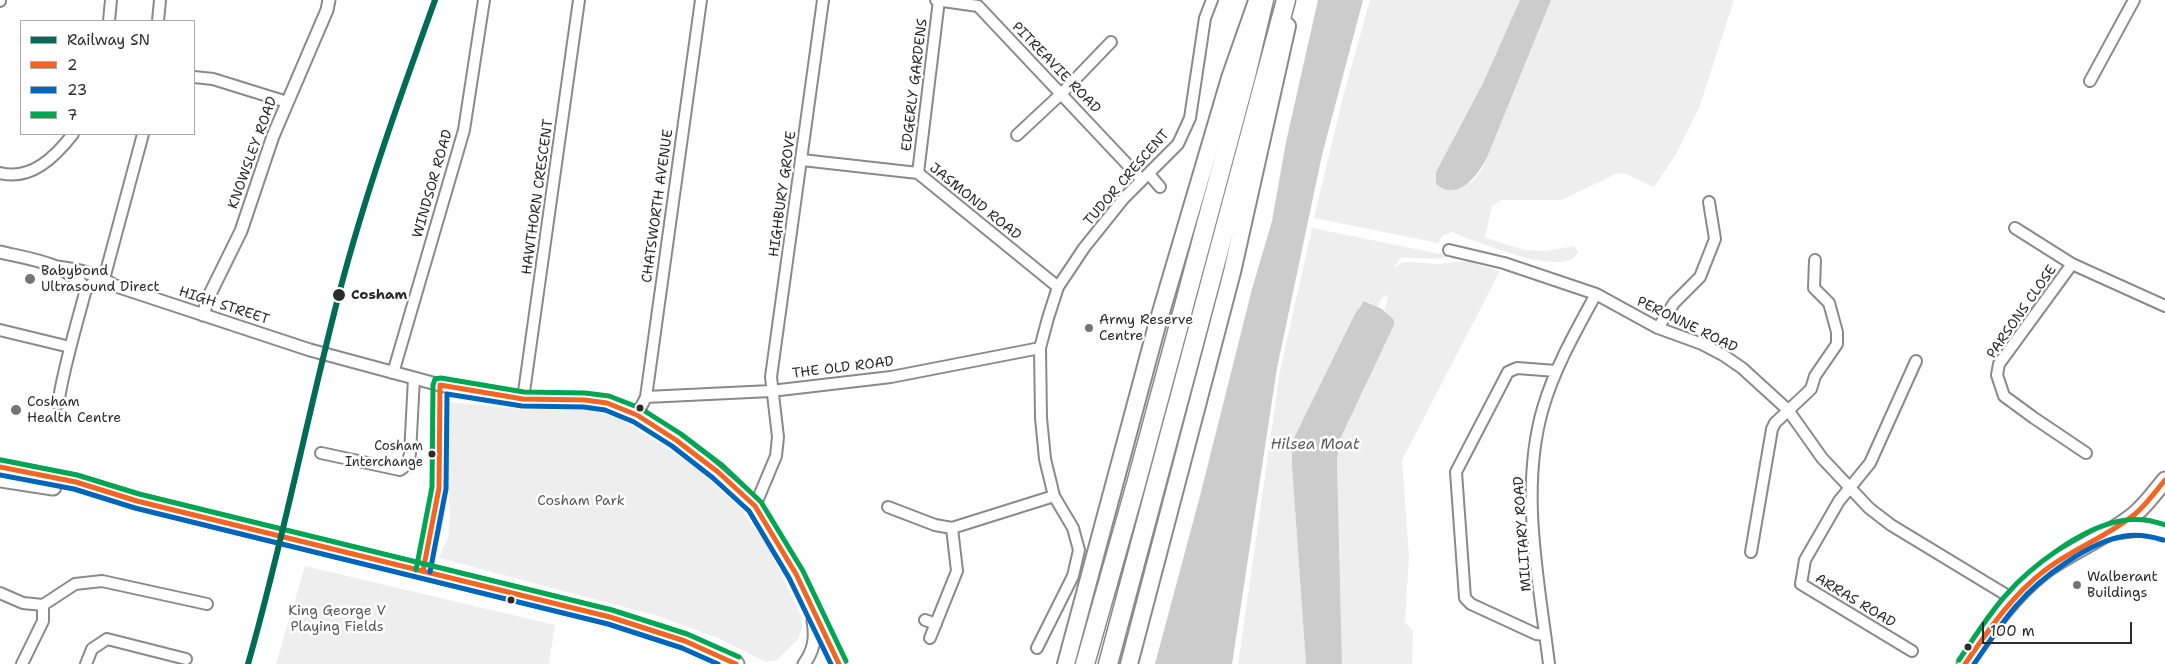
<!DOCTYPE html>
<style>
body{margin:0}
#map{position:relative;width:2165px;height:664px;overflow:hidden;background:#fff;font-family:"Shantell Sans",sans-serif}
canvas{display:block}
.legend{position:absolute;left:20px;top:20px;width:175px;height:115px;box-sizing:border-box;background:#fff;border:1px solid #aaa;margin:0;padding:6px 9px;list-style:none;font-size:15px;color:#2b2b2b}
.legend li{display:flex;align-items:center;gap:10px;height:25px}
.legend b{width:25px;border:1px solid #aaa}
.scale{position:absolute;left:1982px;top:622px;width:150px;height:22px;box-sizing:border-box;border:2px solid #2b2b2b;border-top:0;padding-left:6px;font-size:15px;line-height:18px;white-space:nowrap;color:#2b2b2b;-webkit-text-stroke:4px #fff;paint-order:stroke}
</style>
<div id="map">
<canvas width="2165" height="664"></canvas>
<ul class="legend">
<li><b style="height:6px;background:#006b56"></b>Railway SN</li>
<li><b style="height:6px;background:#f26522"></b>2</li>
<li><b style="height:6px;background:#0065bd"></b>23</li>
<li><b style="height:6px;background:#00a651"></b>7</li>
</ul>
<div class="scale">100 m</div>
</div>
<script>
const g = document.querySelector('canvas').getContext('2d');
g.lineJoin = 'round';
function paint(path, color) { g.fillStyle = color; g.fill(path, 'evenodd'); }
function trace(path, color, width, dash) { g.strokeStyle = color; g.lineWidth = width; g.lineCap = dash ? 'butt' : 'round'; g.setLineDash(dash || []); g.stroke(path); }
function drawText(font, color, halo, rows, align = 'center') {
  g.font = font + ' "Shantell Sans",sans-serif'; g.lineWidth = 5; g.setLineDash([]); g.textBaseline = 'middle'; g.strokeStyle = halo; g.fillStyle = color; for (const [text, x, y, turn = 0] of rows) {
    g.save(); g.translate(x, y); g.rotate((+turn || 0) * Math.PI / 180); g.textAlign = isNaN(turn) ? turn : align; if (halo) g.strokeText(text, 0, 0); g.fillText(text, 0, 0); g.restore();
  }
}
paint(new Path2D(`
 M1370,0H1520L1483,83L1436,172L1453,189L1472,182L1482,169L1551,0H1734L1699,108L1676,154L1654,187L1626,174L1618,173L1561,200H1501L1492,206L1485,237C1524,251 1533,255 1575,246L1578,252C1567,281 1471,239 1451,232L1442,236L1438,243L1314,218L1343,97Z
 M1312,228L1450,256C1434,262 1417,256 1400,258L1394,268L1401,263L1410,262L1439,264L1466,261L1500,271L1402,460L1409,556L1405,622L1413,631L1412,664H1342L1337,451L1339,440L1344,428L1394,325L1391,317L1385,311L1388,294L1381,299L1378,307L1367,301L1361,304L1292,442V466L1306,664H1238L1280,371Z
 M449,402L528,410H591L620,419L679,456L706,476L741,509L769,549L802,617V628L798,639L777,660L766,662L720,639L658,616L439,558L448,537L450,515L448,481Z
 M442,491C451,510 441,538 432,557L430,556Z
 M305,566L555,625L549,664H276Z`), '#eee');
paint(new Path2D(`
 M1318,0H1363L1322,155L1277,368L1232,664H1155L1201,492L1252,289L1272,221L1286,142Z
 M1520,0H1551L1488,155C1480,173 1459,203 1436,184V172L1483,83Z
 M1364,301L1382,309L1394,320V325L1339,441L1337,460L1342,664H1306L1292,466V442L1355,314Z`), '#ccc');
const minor = new Path2D(`
 M936,0L978,6L1142,180
 M0,1V0
 M109,21L111,0
 M158,21L160,0
 M194,77L213,79L287,102
 M2090,81L2134,0
 M1017,135L1062,93L1111,42
 M802,160L918,173L1058,287
 M0,173C31,181 55,157 73,134
 M918,173L939,0
 M1149,174L1160,187
 M2015,228L2072,264L2165,306
 M1449,250L1504,263L1596,294L1658,328L1702,344L1723,355L1742,368L1788,410L1822,458L1869,508L1891,525L2013,599
 M2072,264L1999,364L1997,375L2004,396L2034,418L2086,453
 M104,279L143,134
 M1658,328L1674,303L1700,277L1715,239L1709,202
 M0,330L70,347
 M393,373L464,130L484,0
 M646,397L771,391L891,377L1040,348
 M523,399L579,0
 M58,404C64,365 76,327 86,289
 M637,415L646,397L701,0
 M321,453L400,470C407,466 408,461 410,454L414,378
 M755,506L776,456L778,437L771,377L823,0
 M888,507L935,525L952,528L1054,496
 M1751,552L1772,429L1775,423L1811,389L1815,376L1837,344V332L1829,303L1814,288L1815,260
 M0,593L23,603L43,605L75,584L102,581L207,604
 M925,620L936,624
 M1545,635L1536,634L1471,604L1465,598L1456,472L1508,372L1517,368L1556,371
 M930,638L957,571L952,528
 M1037,648L1073,576L1079,550L1073,528L1054,496L1045,459L1041,418L1040,348L1048,318L1058,287L1084,248L1124,198L1178,144L1190,118L1205,18L1212,0
 M1912,651L1801,584L1805,560L1839,501L1870,463L1916,361
 M22,664L43,621V605
 M86,664L92,649L107,639L186,659
 M1549,664C1539,581 1519,490 1543,408C1555,367 1576,331 1596,294`);
const tertiary = new Path2D(`
 M0,252C29,259 67,263 86,289L94,283L106,285
 M57,267C76,269 97,274 113,285L310,350L440,385L523,399L585,400L607,403L637,415L676,440L703,461L755,506L796,574L839,664
 M203,315L209,296L241,231L273,136L327,10L329,0
 M804,664C814,650 816,638 813,621`);
const primary = new Path2D(`
 M0,467L76,482L137,501L610,617L685,641L736,664
 M0,479L53,487
 M2116,531L2146,527L2165,533
 M1965,664C1989,630 2011,597 2044,571C2073,550 2107,537 2135,514C2147,504 2155,492 2165,480`);
const trunk = new Path2D(`
 M1066,664L1156,329L1230,78L1257,1
 M1129,664L1232,272L1287,26`);
const motorway = new Path2D(`
 M1085,664L1136,484L1246,76L1264,0
 M1108,664L1286,0`);
trace(minor, '#8a8a8a', 14);
trace(tertiary, '#8a8a8a', 15);
trace(primary, '#8a8a8a', 19);
trace(trunk, '#8a8a8a', 20);
trace(motorway, '#8a8a8a', 21);
trace(minor, '#fff', 10);
trace(tertiary, '#fff', 11);
trace(primary, '#fff', 15);
trace(trunk, '#fff', 16);
trace(motorway, '#fff', 18);
trace(new Path2D(`
 M0,467L76,482L137,501L610,617L685,641L736,664
 M423,571L439,488L440,385L523,399L585,400L607,403L637,415L676,440L718,472L755,506L796,574L839,664
 M1965,664C1988,631 2011,596 2044,571C2072,549 2107,537 2135,514C2146,505 2155,492 2165,480`), '#f26522', 5);
trace(new Path2D(`
 M0,475L74,489L135,508L608,624L682,648L718,664
 M430,572L446,489L447,394L522,406L584,407L605,410L634,422L672,446L713,478L749,511L789,578L831,664
 M1974,664C1988,644 2001,623 2017,605C2039,579 2090,541 2125,536C2138,534 2150,536 2163,540`), '#0065bd', 5);
trace(new Path2D(`
 M1,460L77,475L139,494L612,610L687,634L739,657
 M416,570L432,487L433,385L435,379L441,378L524,392L585,393L609,396L640,408L681,434L723,466L761,502L803,571L846,661
 M1959,660C1974,638 1988,615 2006,595C2031,566 2082,528 2120,521C2135,518 2151,520 2165,525`), '#00a651', 5);
trace(new Path2D(`
 M248,664C283,542 307,417 339,294C365,194 400,97 435,0`), '#006b56', 6);
for (const [x, y, r, color] of [
 [30,279,6,"#757575"],
 [339,295,7,"#2b2b2b"],
 [1089,328,5,"#757575"],
 [640,408,4.5,"#2b2b2b"],
 [16,410,6,"#757575"],
 [432,454,4.5,"#2b2b2b"],
 [2077,585,5,"#757575"],
 [511,600,4.5,"#2b2b2b"],
 [1968,647,4.5,"#2b2b2b"]
]) { const dot = new Path2D(); dot.arc(x, y, r, 0, 2 * Math.PI); g.fillStyle = color; g.fill(dot); trace(dot, '#fff', 2); }
drawText('13px', '#2b2b2b', '#fff', [
 ["Cosham",423,447],
 ["Interchange",423,463]
], 'right');
drawText('14px', '#2b2b2b', '#fff', [
 ["PITREAVIE ROAD",1056,68,46],
 ["EDGERLY GARDENS",915,85,-83],
 ["KNOWSLEY ROAD",253,153,-70],
 ["TUDOR CRESCENT",1127,178,-49],
 ["WINDSOR ROAD",433,184,-74],
 ["HIGHBURY GROVE",783,194,-82],
 ["HAWTHORN CRESCENT",538,197,-82],
 ["JASMOND ROAD",975,202,39],
 ["CHATSWORTH AVENUE",658,206,-82],
 ["HIGH STREET",224,306,18],
 ["PARSONS CLOSE",2022,312,-55],
 ["PERONNE ROAD",1687,325,26],
 ["THE OLD ROAD",843,368,-7],
 ["MILITARY ROAD",1523,534,-94],
 ["ARRAS ROAD",1855,601,31]
]);
drawText('14px', '#2b2b2b', '#fff', [
 ["Babybond",41,271],
 ["Ultrasound Direct",41,287],
 ["Army Reserve",1099,320],
 ["Centre",1099,336],
 ["Cosham",27,402],
 ["Health Centre",27,418],
 ["Walberant",2087,577],
 ["Buildings",2087,593]
], 'left');
drawText('bold 14px', '#2b2b2b', '#fff', [
 ["Cosham",351,295]
], 'left');
drawText('14px', '#585858', '#fff', [
 ["Cosham Park",581,501],
 ["King George V",337,611],
 ["Playing Fields",337,627]
]);
drawText('italic 15px', '#5c5c5c', '#fff', [
 ["Hilsea Moat",1315,445]
]);
</script>
